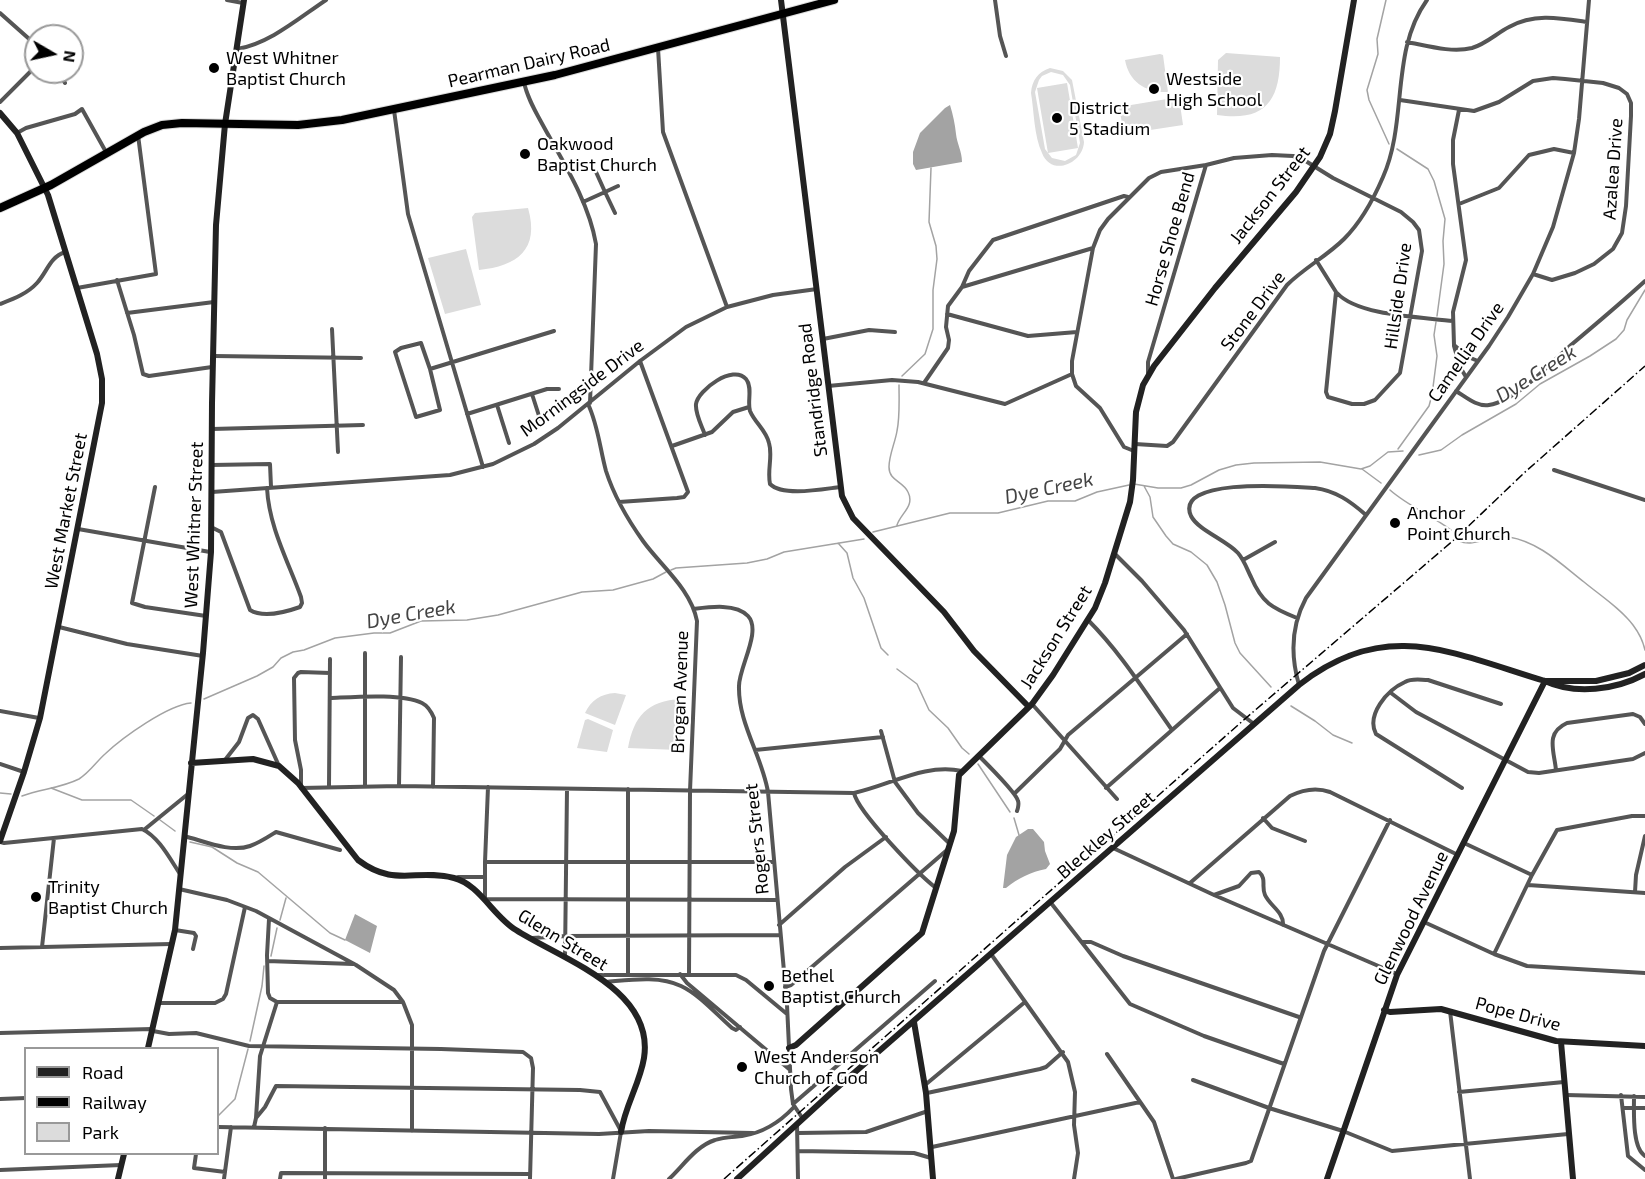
<!DOCTYPE html>
<style>
body{margin:0}
#map{position:relative;width:1645px;height:1179px;overflow:hidden;background:#fff;font-family:"Exo 2",sans-serif}
canvas{display:block}
.legend{position:absolute;left:24px;top:1047px;width:195px;height:108px;box-sizing:border-box;background:#fff;border:2px solid #999;margin:0;padding:8px 10px;list-style:none;font-size:18px;color:#000}
.legend li{display:flex;align-items:center;gap:12px;height:30px}
.legend b{width:30px;border:2px solid #999}
.north{position:absolute;left:24px;top:24px;width:60px;height:60px;box-sizing:border-box;background:#fff;border:2px solid #999;border-radius:50%;rotate:99deg;font-size:16px;font-weight:700;line-height:24px;text-align:center;color:#000}
.north::after{content:'';display:block;margin:auto;width:21px;height:27px;background:#000;clip-path:polygon(50% 0,100% 100%,50% 72%,0 100%)}
</style>
<div id="map">
<canvas width="1645" height="1179"></canvas>
<ul class="legend">
<li><b style="height:8px;background:#222"></b>Road</li>
<li><b style="height:8px;background:#000"></b>Railway</li>
<li><b style="height:16px;background:#dcdcdc"></b>Park</li>
</ul>
<div class="north">N</div>
</div>
<script>
const g = document.querySelector('canvas').getContext('2d');
g.lineJoin = 'round';
function paint(path, color) { g.fillStyle = color; g.fill(path, 'evenodd'); }
function trace(path, color, width, dash) { g.strokeStyle = color; g.lineWidth = width; g.lineCap = dash ? 'butt' : 'round'; g.setLineDash(dash || []); g.stroke(path); }
function drawText(font, color, halo, rows, align = 'center') {
  g.font = font + ' "Exo 2",sans-serif'; g.lineWidth = 4.5; g.setLineDash([]); g.textBaseline = 'middle'; g.strokeStyle = halo; g.fillStyle = color; for (const [text, x, y, turn = 0] of rows) {
    g.save(); g.translate(x, y); g.rotate((+turn || 0) * Math.PI / 180); g.textAlign = isNaN(turn) ? turn : align; if (halo) g.strokeText(text, 0, 0); g.fillText(text, 0, 0); g.restore();
  }
}
paint(new Path2D(`
 M1226,53L1280,57C1280,101 1265,122 1217,115L1218,60Z
 M1160,54L1163,55L1168,92C1146,93 1129,82 1125,60Z
 M1050,68L1063,71L1072,80L1084,142C1083,164 1051,177 1042,153C1034,136 1034,111 1031,93C1032,80 1038,72 1050,68ZM1051,72L1063,75L1070,85L1080,143L1076,155L1065,161L1052,158L1045,149L1035,92L1039,80L1042,76Z
 M1067,83L1078,148L1048,153L1037,88Z
 M1179,97L1183,125L1124,134L1119,107Z
 M528,208C540,250 517,266 479,270L472,217L475,213Z
 M466,249L481,305L445,314L428,258Z
 M615,693L626,695L615,725L585,713C591,700 601,694 615,693Z
 M681,699V746L678,750L628,748C634,716 647,701 681,699Z
 M588,719L613,730L607,752L577,748L585,720Z`), '#dcdcdc');
paint(new Path2D(`
 M950,105C953,115 955,124 956,134C957,144 962,151 962,162L916,170L913,164V152L920,133L945,108Z
 M1028,829H1033L1044,842L1045,851L1050,864L1046,869C1031,872 1018,878 1006,888H1003L1007,855L1016,837Z
 M355,914L377,926L370,953L345,940Z`), '#a3a3a3');
trace(new Path2D(`
 M1386,0L1377,39L1378,54L1367,90L1369,100L1389,144
 M1397,149L1428,169L1434,181L1445,219L1443,241L1444,264L1437,316
 M902,376L925,354L933,329V290L937,259L936,246L929,222L931,168
 M1398,449L1429,406L1432,395L1437,356L1434,335L1436,322
 M1419,455L1441,450L1462,435L1516,404L1540,384L1590,356L1616,339L1624,330L1627,320L1645,290
 M1362,469L1381,483
 M1134,484L1158,488H1181L1191,485L1219,470L1236,465L1254,463L1320,462L1361,469L1370,466L1388,452L1403,451
 M1144,486L1150,497L1153,517L1166,536L1173,544L1191,552L1207,565L1217,582L1225,605L1235,643L1240,653L1271,687
 M1390,490C1408,506 1431,515 1451,530
 M897,525C901,513 915,506 908,492C903,481 889,481 889,467C889,455 895,443 897,431C900,417 899,399 899,385
 M873,532L950,513H998L1048,501H1075L1097,492L1129,485
 M1459,541C1475,548 1491,534 1509,537C1539,542 1561,564 1584,582C1601,596 1620,608 1633,625C1639,633 1643,641 1645,650
 M838,543L847,553L853,578L864,598L881,648L888,655
 M671,570L676,568L747,563L767,559L784,552L864,539
 M897,669L917,684L929,710L948,728L962,748L969,754
 M204,699L257,676L273,667L281,658L293,652L304,650L335,638L374,633H390L421,621L467,620L498,615L582,592L613,590L653,579L666,572
 M1291,706L1315,721L1333,735L1352,743
 M978,764L1010,812
 M51,788L82,800H131L154,816
 M0,793L11,794
 M22,796C41,789 61,788 79,779C90,772 96,762 105,754C123,737 168,705 191,703
 M1014,818L1019,835
 M160,820L175,831
 M190,842L212,847L237,863L258,872L330,933L345,940
 M280,920L286,898
 M271,956L277,928
 M250,1041L262,986L264,966
 M218,1116L235,1099L248,1049`), '#a3a3a3', 1.5);
const highway = new Path2D(`
 M0,208L51,185L144,132L162,125L182,123L298,125L342,120L555,75L834,0`);
trace(highway, '#dbdbdb', 10);
trace(new Path2D(`
 M227,0L243,3
 M995,0L1000,36L1006,56
 M0,13L36,45
 M1407,42C1428,46 1452,53 1472,48C1486,44 1497,33 1509,27C1534,13 1560,18 1587,22
 M658,48L663,132L727,307
 M237,49C269,44 299,18 326,0
 M59,72L65,83
 M524,82C527,98 537,114 545,129C565,165 589,203 596,244L590,403
 M1400,100L1474,111L1499,102L1533,81L1553,78L1565,79L1603,83L1619,88L1627,94L1631,103V116L1626,206L1622,233L1613,249L1594,264L1575,273L1552,280L1533,274
 M0,102L36,66
 M394,110L408,214L483,467
 M1459,110L1453,140V164L1466,260L1453,312L1454,345L1468,357L1478,361
 M17,133L26,128L75,114L82,109L106,152
 M1206,165L1234,158L1272,155L1293,156L1304,160L1333,178L1401,212L1413,222L1419,230L1422,251L1400,373L1375,400L1364,404H1352L1328,397L1326,392L1336,292L1316,260
 M596,172L605,192L618,186
 M583,202L605,192L615,213
 M1459,204L1499,188L1529,155L1554,149L1574,153
 M117,280L134,335L143,374L149,376L212,367
 M962,287L1093,248
 M77,288L156,274L138,135
 M1337,293C1358,316 1422,317 1453,321
 M0,304C13,299 27,294 37,283C47,272 50,257 65,252
 M127,313L214,302
 M947,314L1028,336L1077,332
 M332,329L338,452
 M823,339L869,330L895,332
 M1454,346L1460,367L1466,377
 M214,356L361,358
 M430,369L421,343L401,348L395,352L416,417L440,410L430,369L554,331
 M924,383L948,348L949,340L946,327L948,306L962,287L969,271L993,240L1124,196L1128,197
 M828,386L892,380L918,382L1005,404L1072,374
 M1456,391C1466,397 1477,407 1489,405C1516,401 1551,363 1571,345C1596,324 1621,303 1645,281
 M532,394L540,419
 M588,404C598,425 600,449 606,471C614,496 628,520 643,541C661,566 691,589 697,621L690,791L689,974
 M497,405L509,443
 M467,414L547,389H559
 M212,429L363,425
 M705,435C702,426 695,414 696,404C698,390 733,364 746,379C753,387 747,402 750,411C755,423 766,430 769,443C773,456 767,470 770,484C783,497 823,489 840,487
 M1135,444L1167,446L1173,442L1287,285C1304,268 1327,256 1344,239C1361,222 1374,198 1383,177C1408,121 1390,51 1427,0
 M672,446L712,432L733,412L749,407
 M1134,451L1124,447L1100,408L1076,386L1072,374V361L1093,248L1100,230L1108,219L1149,178L1161,172L1206,165L1148,362V373
 M212,465L270,464L271,487
 M1554,470L1645,500
 M155,487L132,603L145,607L206,616
 M212,492L450,475L493,464L534,444L558,428L640,361L686,327L727,307L773,295L817,289
 M619,502L677,498L684,497L688,492L640,361
 M211,527L221,532L250,610C263,618 286,612 300,607L302,603L301,597C288,561 269,527 267,488
 M78,529L210,552
 M1115,554L1142,581L1184,630L1233,708L1254,724
 M1243,560L1275,542
 M694,609C709,607 736,603 748,616C762,631 739,667 739,686C738,723 762,756 768,792L787,1005L791,1089L793,1104L803,1119
 M1297,618C1272,608 1262,603 1251,577C1247,569 1244,560 1238,553C1226,540 1198,530 1191,516C1173,476 1297,487 1315,488C1336,491 1350,501 1366,515
 M1088,620C1121,653 1145,692 1172,730
 M59,627L127,644L203,656
 M330,673L301,672L298,673L294,678L295,740L301,770V788L399,786L854,793C891,785 924,763 962,771
 M1299,685C1290,654 1291,626 1306,598L1489,346L1508,317L1533,274L1553,227L1574,153L1579,119L1589,0
 M1391,693L1416,712L1528,772L1539,773L1633,759L1645,753
 M330,698C354,697 401,693 422,703C428,706 431,711 434,718L433,787
 M1032,704L1117,799
 M0,711L39,718
 M881,731L895,782L918,813L950,844
 M755,750L883,737
 M979,756C986,763 1017,794 1018,801C1019,803 1018,809 1017,811
 M225,760L239,742L248,718L253,715L258,719L279,766
 M0,764L24,772
 M1556,770C1554,750 1545,733 1567,723L1633,714L1640,717L1645,724
 M329,786L330,659
 M365,786V653
 M399,786L401,657
 M1106,788L1220,688
 M1462,788L1376,734C1366,715 1387,690 1405,682C1412,678 1420,680 1428,680L1501,704
 M628,789V974
 M854,793C858,812 918,874 936,888
 M1015,793L1060,749L1068,735L1187,634
 M1263,818L1272,828L1305,841
 M145,829L188,794
 M184,836C204,841 230,853 250,846C259,843 268,837 276,832L340,850
 M0,842L4,843L142,829C159,837 170,859 180,874
 M1464,843L1532,875
 M1113,848L1214,895L1397,974
 M485,862H774
 M458,877H485
 M1190,883L1290,796C1304,789 1316,787 1330,792L1458,855
 M1528,885L1645,893
 M179,889L227,900L256,911L356,965L394,990L403,1002L412,1025V1131
 M1635,892L1636,875L1645,836
 M1214,895L1239,886L1251,873L1259,872C1267,879 1261,886 1265,895C1270,906 1284,912 1283,925
 M486,899L776,900
 M485,900V862L488,787
 M1051,903L1130,1004L1204,1036L1284,1064
 M1424,922L1494,954L1527,966L1645,973
 M779,925L845,867L886,837
 M175,930L194,933L196,936L193,949
 M532,938L566,936L780,935
 M1082,942H1091L1123,956L1299,1017
 M42,947L54,838
 M0,948L171,944
 M991,954L1068,1062L1075,1092L1074,1125L1078,1153L1074,1179
 M1494,954L1532,875L1557,830L1632,816H1645
 M565,957L567,789
 M267,961L353,964
 M680,974L687,983L789,1069
 M597,975H736L746,980L787,1014
 M606,982C629,980 659,975 681,986C700,995 716,1014 732,1028L736,1030L740,1027
 M785,987L791,985L947,850
 M277,1002H402
 M159,1003H215L223,999L226,994L245,907
 M1450,1011L1470,1179
 M153,1031L169,1034L196,1033L249,1046L441,1049L523,1052L531,1058L533,1068L530,1179
 M0,1033L152,1029
 M1107,1054L1154,1122L1173,1179
 M1193,1080L1269,1108L1343,1131L1392,1151L1568,1134
 M925,1085L1025,1002
 M1459,1092L1564,1082
 M927,1093L1040,1069L1046,1067L1063,1052
 M1566,1095L1645,1097
 M1621,1095L1628,1156L1645,1170
 M1634,1096C1634,1112 1632,1148 1645,1156
 M0,1099L26,1098
 M793,1104L935,981
 M1624,1108H1645
 M256,1118L260,1056L277,1002L270,998L268,993L267,955L269,919
 M797,1124L798,1179
 M218,1127L599,1134L649,1131L753,1133
 M254,1127L256,1118L265,1107L276,1086L580,1090L600,1092L621,1131
 M798,1133L866,1132L928,1111
 M932,1147L1140,1102
 M798,1151L914,1153L931,1158
 M196,1154L194,1168L225,1172
 M0,1170L121,1165
 M224,1179L231,1127
 M280,1179L281,1173L530,1174
 M325,1179V1128
 M613,1179L621,1132
 M669,1179C683,1166 696,1146 715,1140C723,1137 733,1137 742,1136C763,1133 780,1122 794,1107
 M1176,1179L1246,1163L1251,1161L1324,951L1390,820`), '#555', 4);
trace(new Path2D(`
 M781,0L842,496L853,518L944,612L974,651L1029,707
 M0,113L17,133L48,195L97,354L102,379V403L40,718L24,772L0,841
 M1546,681H1596L1629,673L1645,665
 M191,763L253,759L279,766L298,783L358,860C395,888 416,868 454,878C479,884 494,917 516,930C561,959 655,989 644,1058C640,1083 625,1106 621,1132
 M1384,1010L1390,1012L1441,1009L1556,1041L1645,1046
 M914,1022L926,1093L933,1179
 M1561,1042L1573,1179
 M148,1048L175,930L203,653L211,552L212,403L216,225L225,124L244,0
 M789,1048L796,1045L922,933L954,831L959,775L1032,704L1053,675L1095,608L1105,583L1130,502L1133,480L1136,412L1143,385L1154,366L1215,288L1296,192L1320,157L1330,134L1335,111L1354,0
 M118,1179L124,1154
 M737,1179L831,1093L1299,685C1386,617 1452,653 1545,681C1575,695 1616,690 1645,674
 M1327,1179L1397,975L1545,681`), '#222', 6);
trace(highway, '#000', 8);
trace(new Path2D(`
 M724,1179L1246,718L1455,539L1524,473L1645,366`), '#000', 1.5, [9, 3, 1.5, 3]);
for (const [x, y, r, color] of [
 [214,68,6,"#000"],
 [1154,89,6,"#000"],
 [1057,118,6,"#000"],
 [525,154,6,"#000"],
 [1395,523,6,"#000"],
 [36,897,6,"#000"],
 [769,986,6,"#000"],
 [742,1067,6,"#000"]
]) { const dot = new Path2D(); dot.arc(x, y, r, 0, 2 * Math.PI); g.fillStyle = color; g.fill(dot); trace(dot, '#fff', 2); }
drawText('18px', '#000', '#fff', [
 ["West Whitner",226,58],
 ["Baptist Church",226,79],
 ["Westside",1166,79],
 ["High School",1166,100],
 ["District",1069,108],
 ["5 Stadium",1069,129],
 ["Oakwood",537,144],
 ["Baptist Church",537,165],
 ["Anchor",1407,513],
 ["Point Church",1407,534],
 ["Trinity",48,887],
 ["Baptist Church",48,908],
 ["Bethel",781,976],
 ["Baptist Church",781,997],
 ["West Anderson",754,1057],
 ["Church of God",754,1078]
], 'left');
drawText('18px', '#000', '#fff', [
 ["Pearman Dairy Road",529,63,-13],
 ["Azalea Drive",1613,169,-86],
 ["Jackson Street",1270,195,-52],
 ["Horse Shoe Bend",1170,239,-74],
 ["Hillside Drive",1398,296,-82],
 ["Stone Drive",1253,311,-53],
 ["Camellia Drive",1466,352,-55],
 ["Morningside Drive",582,388,-37],
 ["Standridge Road",813,390,-97],
 ["West Market Street",66,511,-79],
 ["West Whitner Street",194,525,-88],
 ["Jackson Street",1056,637,-58],
 ["Brogan Avenue",680,692,-88],
 ["Bleckley Street",1106,835,-41],
 ["Rogers Street",757,839,-96],
 ["Glenwood Avenue",1411,918,-64],
 ["Glenn Street",563,940,31],
 ["Pope Drive",1518,1014,15]
]);
drawText('italic 20px', '#444', '#fff', [
 ["Dye Creek",1536,374,-32],
 ["Dye Creek",1049,488,-12],
 ["Dye Creek",411,614,-10]
]);
</script>
